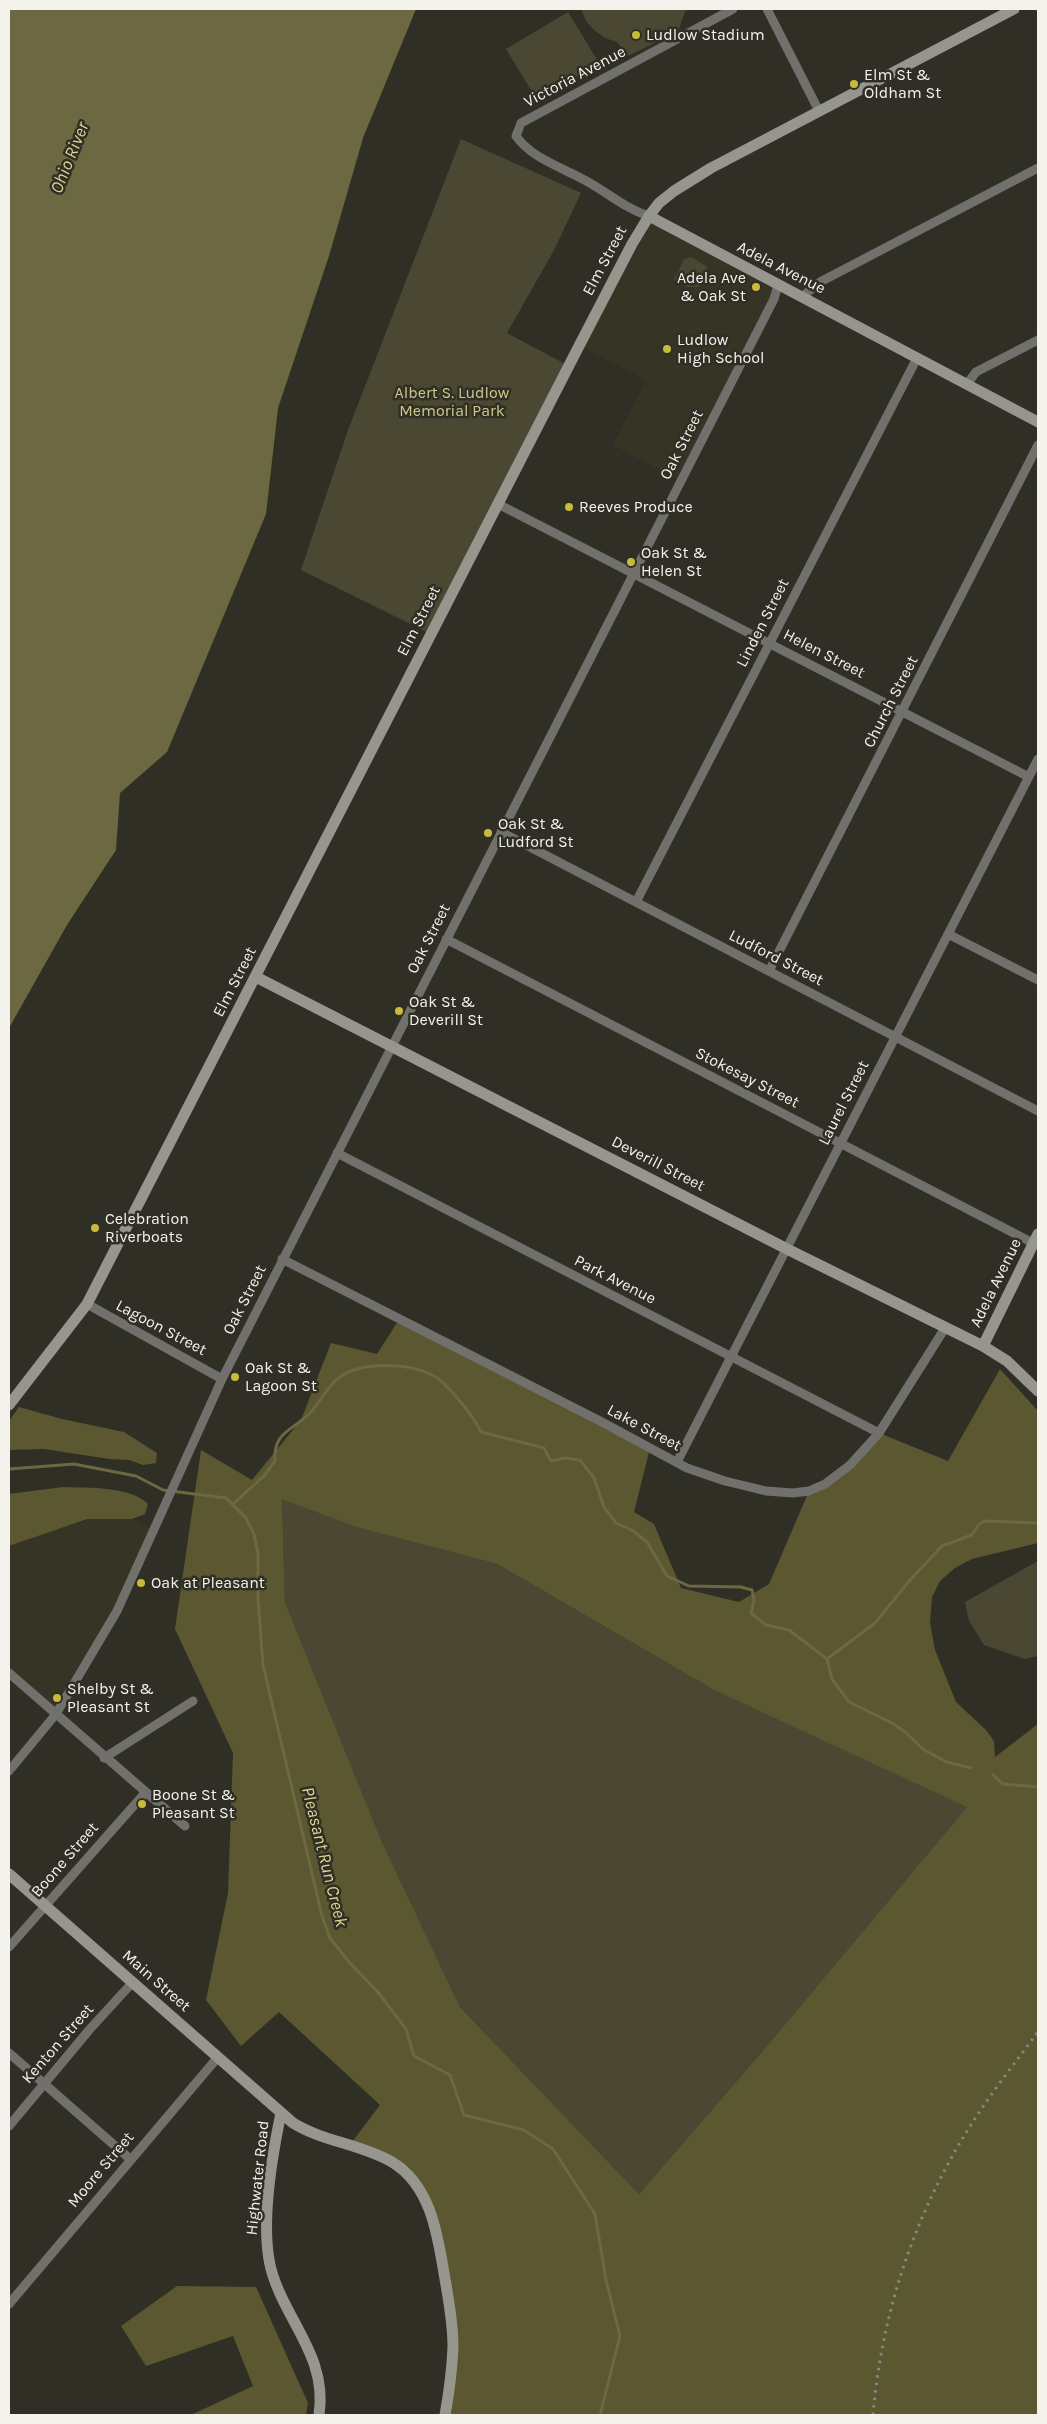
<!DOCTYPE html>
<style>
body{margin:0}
#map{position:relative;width:1047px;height:2424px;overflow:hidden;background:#302f26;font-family:Karla,sans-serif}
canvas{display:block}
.frame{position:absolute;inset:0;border:10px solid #f3f2ec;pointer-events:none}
</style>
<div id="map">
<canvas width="1047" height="2424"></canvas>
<div class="frame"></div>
</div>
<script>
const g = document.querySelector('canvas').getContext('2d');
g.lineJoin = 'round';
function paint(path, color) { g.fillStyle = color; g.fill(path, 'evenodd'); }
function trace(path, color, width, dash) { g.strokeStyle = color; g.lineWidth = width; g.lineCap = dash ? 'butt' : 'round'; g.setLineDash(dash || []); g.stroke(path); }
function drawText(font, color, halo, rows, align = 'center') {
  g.font = font + ' Karla,sans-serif'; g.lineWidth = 5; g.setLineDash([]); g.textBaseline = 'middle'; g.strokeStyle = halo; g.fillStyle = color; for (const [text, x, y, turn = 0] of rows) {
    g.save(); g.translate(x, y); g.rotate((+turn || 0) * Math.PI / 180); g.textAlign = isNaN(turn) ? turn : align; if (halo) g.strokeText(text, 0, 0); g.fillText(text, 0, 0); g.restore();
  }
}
paint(new Path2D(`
 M649,216L778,285L681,480L613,445L646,380L579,346Z
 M87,1518L132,1519L154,1529L142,1558L56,1714L9,1673V1546Z`), '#363525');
paint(new Path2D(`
 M581,9H686L678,31L628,56L617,42L605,38L594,30L586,21Z
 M568,12L599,63L537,100L506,49Z
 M461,139L581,193L553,252L507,333L569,366L431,634L301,570L348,430Z
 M691,257L706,266L708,270L699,287H688L674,280L684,259Z
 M282,1498L356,1527L497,1564L714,1690L968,1806L767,2046L639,2194L460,2007L382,1842L285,1602Z
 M1038,1561V1656L1025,1659L984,1645L969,1621L965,1602Z`), '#4a4832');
paint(new Path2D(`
 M400,1318L650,1448L634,1512L654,1524L681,1588L739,1602L769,1584L809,1491L825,1484L879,1433L948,1461L1000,1369L1038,1411V1543L972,1559L955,1568L940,1581L932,1597L930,1623L935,1650L956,1702L986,1730L994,1741L995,1757L1038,1724V2415H445L453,2346L447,2293L421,2193L392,2162L349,2146L380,2105L279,2012L241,2046L206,2000L228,1893L233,1753L175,1629L201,1450L252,1480L301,1420L331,1343L377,1354ZM282,1499L356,1527L497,1564L714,1690L967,1807L767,2046L639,2194L460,2007L382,1842L285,1602Z
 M19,1407L62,1419L124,1432L157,1453L156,1463L143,1465L129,1460L109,1459L44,1449L9,1450V1421Z
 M63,1487C87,1488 131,1486 148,1504L145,1514L132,1519H87L9,1546V1494Z
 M177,2286L256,2287L308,2403L306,2415H191L253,2386L233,2336L146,2366L121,2326Z`), '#5b5731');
paint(new Path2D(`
 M9,9H416L363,138L329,256L278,408L266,514L167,752L120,793L116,850L67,925L9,1028Z`), '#6c6842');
trace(new Path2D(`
 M9,1469L74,1464L136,1476L163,1490L226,1498L246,1518L254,1534L258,1554V1599L263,1665L322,1916L330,1938L349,1962L377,1991L406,2029L414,2056L450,2075L464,2115L524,2130L553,2149L595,2214L606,2280L620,2336L600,2415
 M233,1504L264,1476L275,1461C273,1431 293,1431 311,1412C321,1401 327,1386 340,1377C362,1361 409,1363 432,1375C447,1382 474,1417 481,1432L544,1448L551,1461L565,1458L580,1460L594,1478L604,1507L616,1523L632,1530L647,1542L667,1576L689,1586L741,1587L752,1590L754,1600L751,1613L766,1625L789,1630L827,1659L832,1679L849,1702L892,1723L905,1732L924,1750L947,1762L971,1768
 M827,1659L875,1623L910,1580L942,1546L972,1535L979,1524L985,1521L1038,1523
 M993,1775L1003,1784L1038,1787`), '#6c6842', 3);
trace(new Path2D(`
 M767,9L819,111
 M649,216C626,209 608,193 588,182C564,168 532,159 516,136L521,123L733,9
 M802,297L820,282L1038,168
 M967,384L976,372L1038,340
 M498,504L1029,777
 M501,832L1038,1111
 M636,902L917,358
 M948,934L1038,980
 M446,939L1033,1243
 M769,971L1038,445
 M337,1153L879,1433
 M282,1259L600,1421L687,1468L725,1481L766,1491L793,1493L809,1491L825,1484L850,1465L879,1433L945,1328
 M87,1304L222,1379
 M677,1462L1038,759
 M9,1673L185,1826
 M104,1758L193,1701
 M9,1771L56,1714L117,1611L222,1379L774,299L778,285
 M9,1947L145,1793
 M9,2053L130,2159
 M9,2126L90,2029L132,1983
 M9,2304L218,2057`), '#71706c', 9);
trace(new Path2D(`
 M649,216L1038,422
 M256,977L787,1249L983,1346L1007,1361L1038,1391
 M983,1346L1038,1234
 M9,1405L87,1304L579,346L632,244L649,216L659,203L674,191L711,168L1014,9
 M9,1874L293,2123C324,2142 361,2144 392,2162C432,2186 438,2238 445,2279C449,2301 453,2325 453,2347C452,2370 449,2393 445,2415
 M281,2113C272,2156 260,2226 271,2269C285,2321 328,2356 319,2415`), '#96958e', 11);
trace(new Path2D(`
 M873,2415C882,2309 917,2207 976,2117C995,2088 1017,2060 1038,2032`), '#88877f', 3, [2.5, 5]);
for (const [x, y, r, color] of [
 [636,35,5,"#c8bb3b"],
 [854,84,5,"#c8bb3b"],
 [756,287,5,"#c8bb3b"],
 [667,349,5,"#c8bb3b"],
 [569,507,5,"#c8bb3b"],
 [631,562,5,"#c8bb3b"],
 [488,833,5,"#c8bb3b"],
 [399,1011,5,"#c8bb3b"],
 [95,1228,5,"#c8bb3b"],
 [235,1377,5,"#c8bb3b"],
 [141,1583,5,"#c8bb3b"],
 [57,1698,5,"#c8bb3b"],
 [142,1804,5,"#c8bb3b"]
]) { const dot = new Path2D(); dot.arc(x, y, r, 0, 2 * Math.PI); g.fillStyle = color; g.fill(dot); trace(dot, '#302f26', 2); }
drawText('16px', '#f3f2ec', '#302f26', [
 ["Ludlow Stadium",646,35],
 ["Elm St &",864,75],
 ["Oldham St",864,93],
 ["Adela Ave",746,278,"right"],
 ["& Oak St",746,296,"right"],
 ["Ludlow",677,340],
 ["High School",677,358],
 ["Reeves Produce",579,507],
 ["Oak St &",641,553],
 ["Helen St",641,571],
 ["Oak St &",498,824],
 ["Ludford St",498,842],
 ["Oak St &",409,1002],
 ["Deverill St",409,1020],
 ["Celebration",105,1219],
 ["Riverboats",105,1237],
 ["Oak St &",245,1368],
 ["Lagoon St",245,1386],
 ["Oak at Pleasant",151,1583],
 ["Shelby St &",67,1689],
 ["Pleasant St",67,1707],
 ["Boone St &",152,1795],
 ["Pleasant St",152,1813]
], 'left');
drawText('16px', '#f3f2ec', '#302f26', [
 ["Victoria Avenue",575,77,-28],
 ["Elm Street",605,261,-62],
 ["Adela Avenue",781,268,27],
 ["Oak Street",682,445,-63],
 ["Elm Street",419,621,-63],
 ["Linden Street",763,623,-63],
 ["Helen Street",824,654,27],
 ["Church Street",891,702,-63],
 ["Oak Street",429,939,-63],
 ["Ludford Street",776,958,27],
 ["Elm Street",235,982,-63],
 ["Stokesay Street",747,1078,27],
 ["Laurel Street",844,1103,-63],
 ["Deverill Street",658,1164,27],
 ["Park Avenue",615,1280,27],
 ["Adela Avenue",996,1283,-64],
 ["Oak Street",245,1300,-63],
 ["Lagoon Street",161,1328,28],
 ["Lake Street",644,1428,28],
 ["Boone Street",65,1860,-49],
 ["Main Street",156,1981,41],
 ["Kenton Street",58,2044,-49],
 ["Moore Street",101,2170,-50],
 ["Highwater Road",258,2178,-84]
]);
drawText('16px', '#d0c987', '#302f26', [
 ["Albert S. Ludlow",452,393],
 ["Memorial Park",452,411]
]);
drawText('italic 18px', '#dbd492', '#302f26', [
 ["Ohio River",70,158,-68],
 ["Pleasant Run Creek",324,1857,76]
]);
</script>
